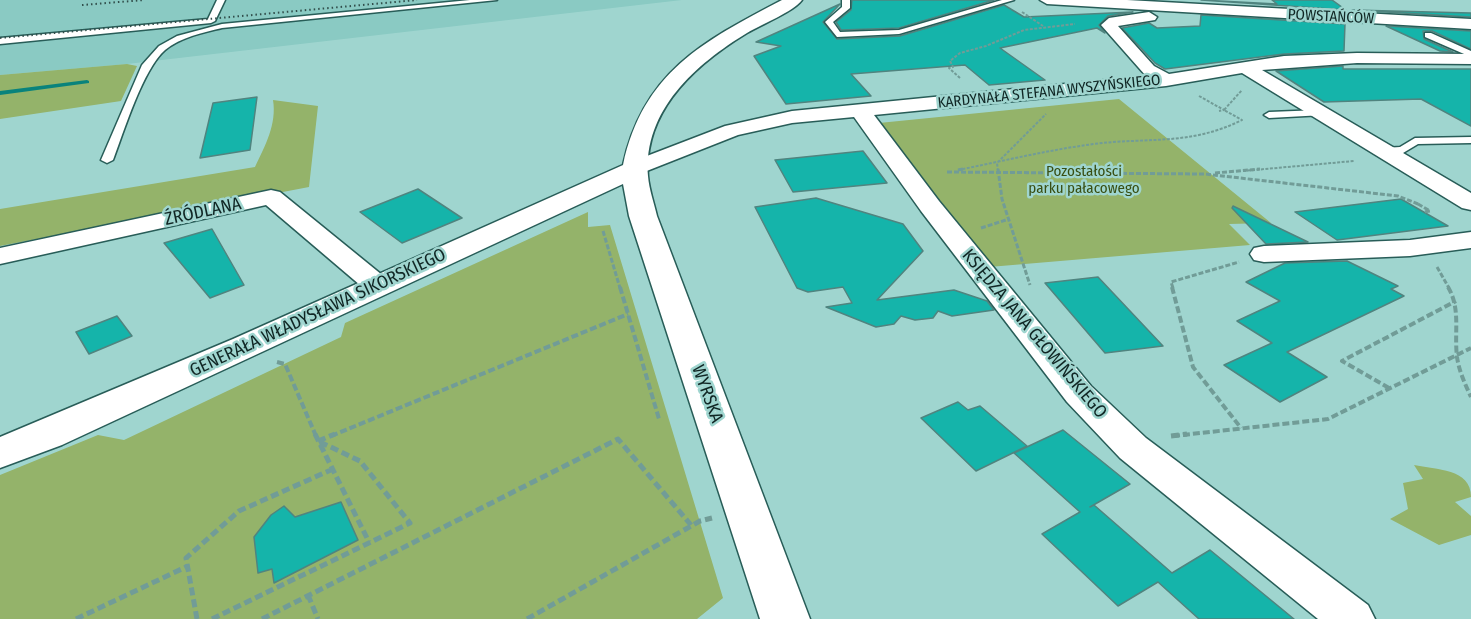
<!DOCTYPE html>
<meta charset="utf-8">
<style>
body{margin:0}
canvas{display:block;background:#9fd5cf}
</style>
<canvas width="1471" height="619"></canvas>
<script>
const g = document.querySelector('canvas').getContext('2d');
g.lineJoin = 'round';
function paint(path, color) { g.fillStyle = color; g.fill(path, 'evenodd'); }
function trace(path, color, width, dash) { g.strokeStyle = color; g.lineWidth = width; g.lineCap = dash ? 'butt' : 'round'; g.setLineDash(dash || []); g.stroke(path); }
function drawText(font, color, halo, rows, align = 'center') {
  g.font = font + ' "Fira Sans Condensed",sans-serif'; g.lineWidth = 5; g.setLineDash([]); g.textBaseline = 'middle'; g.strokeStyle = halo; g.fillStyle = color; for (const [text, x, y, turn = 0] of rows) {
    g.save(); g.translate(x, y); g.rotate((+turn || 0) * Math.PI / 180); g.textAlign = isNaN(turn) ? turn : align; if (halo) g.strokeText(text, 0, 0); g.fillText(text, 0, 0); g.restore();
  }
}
paint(new Path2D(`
 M0,0H682L127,64L0,75Z`), '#8acac3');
paint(new Path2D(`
 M127,64L137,66L121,101L0,119V75Z
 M1119,99L1271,223L1229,224L1250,245L989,267L879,123Z
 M273,100L318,106L309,187L0,246V209L255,167C265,146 277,124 273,100Z
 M588,212V227L610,225L723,598L697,619H0V475L98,435L124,440L341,337L345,323Z
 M1414,465C1436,470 1471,468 1471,497L1455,502L1471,516V535L1439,545L1390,519L1408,509L1403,483L1423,479Z`), '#94b36a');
paint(new Path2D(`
 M87,80L89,81V83L0,95V91Z`), '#09837c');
const building = new Path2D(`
 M852,0H994L899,28L841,30L836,22L851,10Z
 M1201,0L1277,4L1272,0H1332L1346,10Z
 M840,4L823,22L837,39L900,36L1004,5L1024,17L1133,12L1108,16L1099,25L1105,33L1097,28L1000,48L1045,80L989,85L965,65L851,74L871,96L786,104L754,56L781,46L756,42Z
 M1352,10L1471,13V17Z
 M1201,15L1345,24L1344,51L1284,54L1165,69L1155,63L1122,28L1149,23L1157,28L1200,26Z
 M1386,26L1471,31V49L1432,31H1423L1424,39L1453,52L1440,51Z
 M1343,66V69H1471V126L1421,99L1324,102L1276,71Z
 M257,97L250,150L200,158L213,103Z
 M863,151L887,183L793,192L775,160Z
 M418,189L462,218L402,243L360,212Z
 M816,198L903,224L923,251L877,300L954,290L987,301L994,310L952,316L938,311L933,318L915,320L901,316L894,324L876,327L826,307L852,303L843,287L808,292L797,288L755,207Z
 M1401,199L1448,226L1337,240L1295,212Z
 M1233,206L1308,242L1266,244L1232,208Z
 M212,229L244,285L210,298L164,243Z
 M1347,261L1398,286L1391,289L1404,296L1287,352L1327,377L1280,402L1224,365L1272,343L1237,321L1280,301L1246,282L1285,263Z
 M1098,277L1163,346L1105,353L1045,283Z
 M117,316L132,336L89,354L76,332Z
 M958,402L968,410L980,406L1027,446L976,471L921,418Z
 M1063,430L1130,484L1090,507L1094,505L1172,573L1210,550L1294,619H1199L1158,582L1118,606L1042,534L1080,512L1014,453Z
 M341,502L358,540L274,583L272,569L258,573L254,537L271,515L284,506L295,517Z`);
paint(building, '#15b4aa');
trace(building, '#50847f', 1.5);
const lane = new Path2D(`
 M217,0H225L215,21L211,23L0,44V38L208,19Z
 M470,0H497L222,28C202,33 181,37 165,50C143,69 124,131 113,160L107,163L101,160L142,65L159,46L177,36L222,24Z
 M842,0H850V8L833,22L840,32L899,30L1002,0H1014L899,34L837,37L825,22L842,7Z
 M1425,33H1431L1471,51V57L1425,37Z
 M1320,110L1325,113L1324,115L1269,118L1264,115L1269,112Z
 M1471,137V143L1418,144L1403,153L1385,154L1379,151L1385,148L1400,147L1415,138Z`);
const street = new Path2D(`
 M1040,0H1127L1471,19V29L1047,4Z
 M1149,12L1157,17L1155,20L1118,26L1154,66L1169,74L1284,56L1357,53L1471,54V64L1357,63L1262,70L1471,193V210L1462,208L1242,73L1166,86L874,115L939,201L1091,386L1146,438L1368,605L1375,619H1318L1120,458L1067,402L921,211L854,117L792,123L738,135L634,176L626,174L622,169L626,164L725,126L792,111L1146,76L1101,25L1109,18Z
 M271,190L280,192L387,279L391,285L387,291L377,294L367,291L266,205L0,264V248Z
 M1471,232V248L1410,256L1264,262L1254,260L1250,254L1254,248L1264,246L1410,240Z`);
const secondary = new Path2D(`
 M782,0H802C793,12 762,24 747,33C696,64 643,110 648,176C649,189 654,203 657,216L810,619H760L629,216L623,184L62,445L0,468V437L233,339L623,165C643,72 704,41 782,0Z`);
trace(lane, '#285d58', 3);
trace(street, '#285d58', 3);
trace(secondary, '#285d58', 3);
trace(new Path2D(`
 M1022,12L1043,26
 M960,78L949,68L953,67L950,61L960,53L986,46L1024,30L1075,24
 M1199,96L1224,110L1219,111
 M958,170C1003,161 1048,150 1094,144C1147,137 1190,146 1242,120L1224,110L1242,90
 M998,171L997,163L1046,114
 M1243,171L1354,161`), '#719c97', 2, [3, 1.5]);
trace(new Path2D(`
 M998,169L1002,199L1030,285
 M958,170L963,169
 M947,172L1205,174L1398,196L1418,204
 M1215,173L1260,169
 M1418,204L1430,211L1424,212
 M981,228L1009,219
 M603,231L620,288
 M1437,267L1449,288
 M1173,288L1171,282L1239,262`), '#719c97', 3, [5, 2]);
trace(new Path2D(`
 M620,287L659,419
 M1172,287L1193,367L1241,428
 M1448,287C1461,309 1454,332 1457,357C1459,371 1465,384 1471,397
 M277,362L285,364L316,436
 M1389,388L1342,361L1456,301
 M331,436L628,314
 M1173,436L1328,419L1471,348`), '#719c97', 4, [7, 3]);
trace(new Path2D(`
 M315,434L369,542
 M1171,436L1187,434
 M318,441L335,434
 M308,595L318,619
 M76,619L188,566
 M197,619L186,558L239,511L333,469
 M212,619L410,523L360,461L318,441
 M262,619L618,439L691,525
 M527,619L700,521L712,518`), '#719c97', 5, [8, 4]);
paint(lane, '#fff');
paint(street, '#fff');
paint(secondary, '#fff');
trace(new Path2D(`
 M82,5L144,0
 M0,38L417,0`), '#314e4b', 2, [1.5, 3]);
drawText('15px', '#102624', '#9fd5cf', [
 ["POWSTAŃCÓW",1331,17,3],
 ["KARDYNAŁA STEFANA WYSZYŃSKIEGO",1049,92,-6]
]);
drawText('15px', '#384e12', '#9fd5cf', [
 ["Pozostałości",1084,172],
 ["parku pałacowego",1084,189]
]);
drawText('18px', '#102624', '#9fd5cf', [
 ["ŹRÓDLANA",203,212,-12],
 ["GENERAŁA WŁADYSŁAWA SIKORSKIEGO",318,313,-25],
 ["KSIĘDZA JANA GŁOWIŃSKIEGO",1034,334,50],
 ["WYRSKA",707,394,70]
]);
</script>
